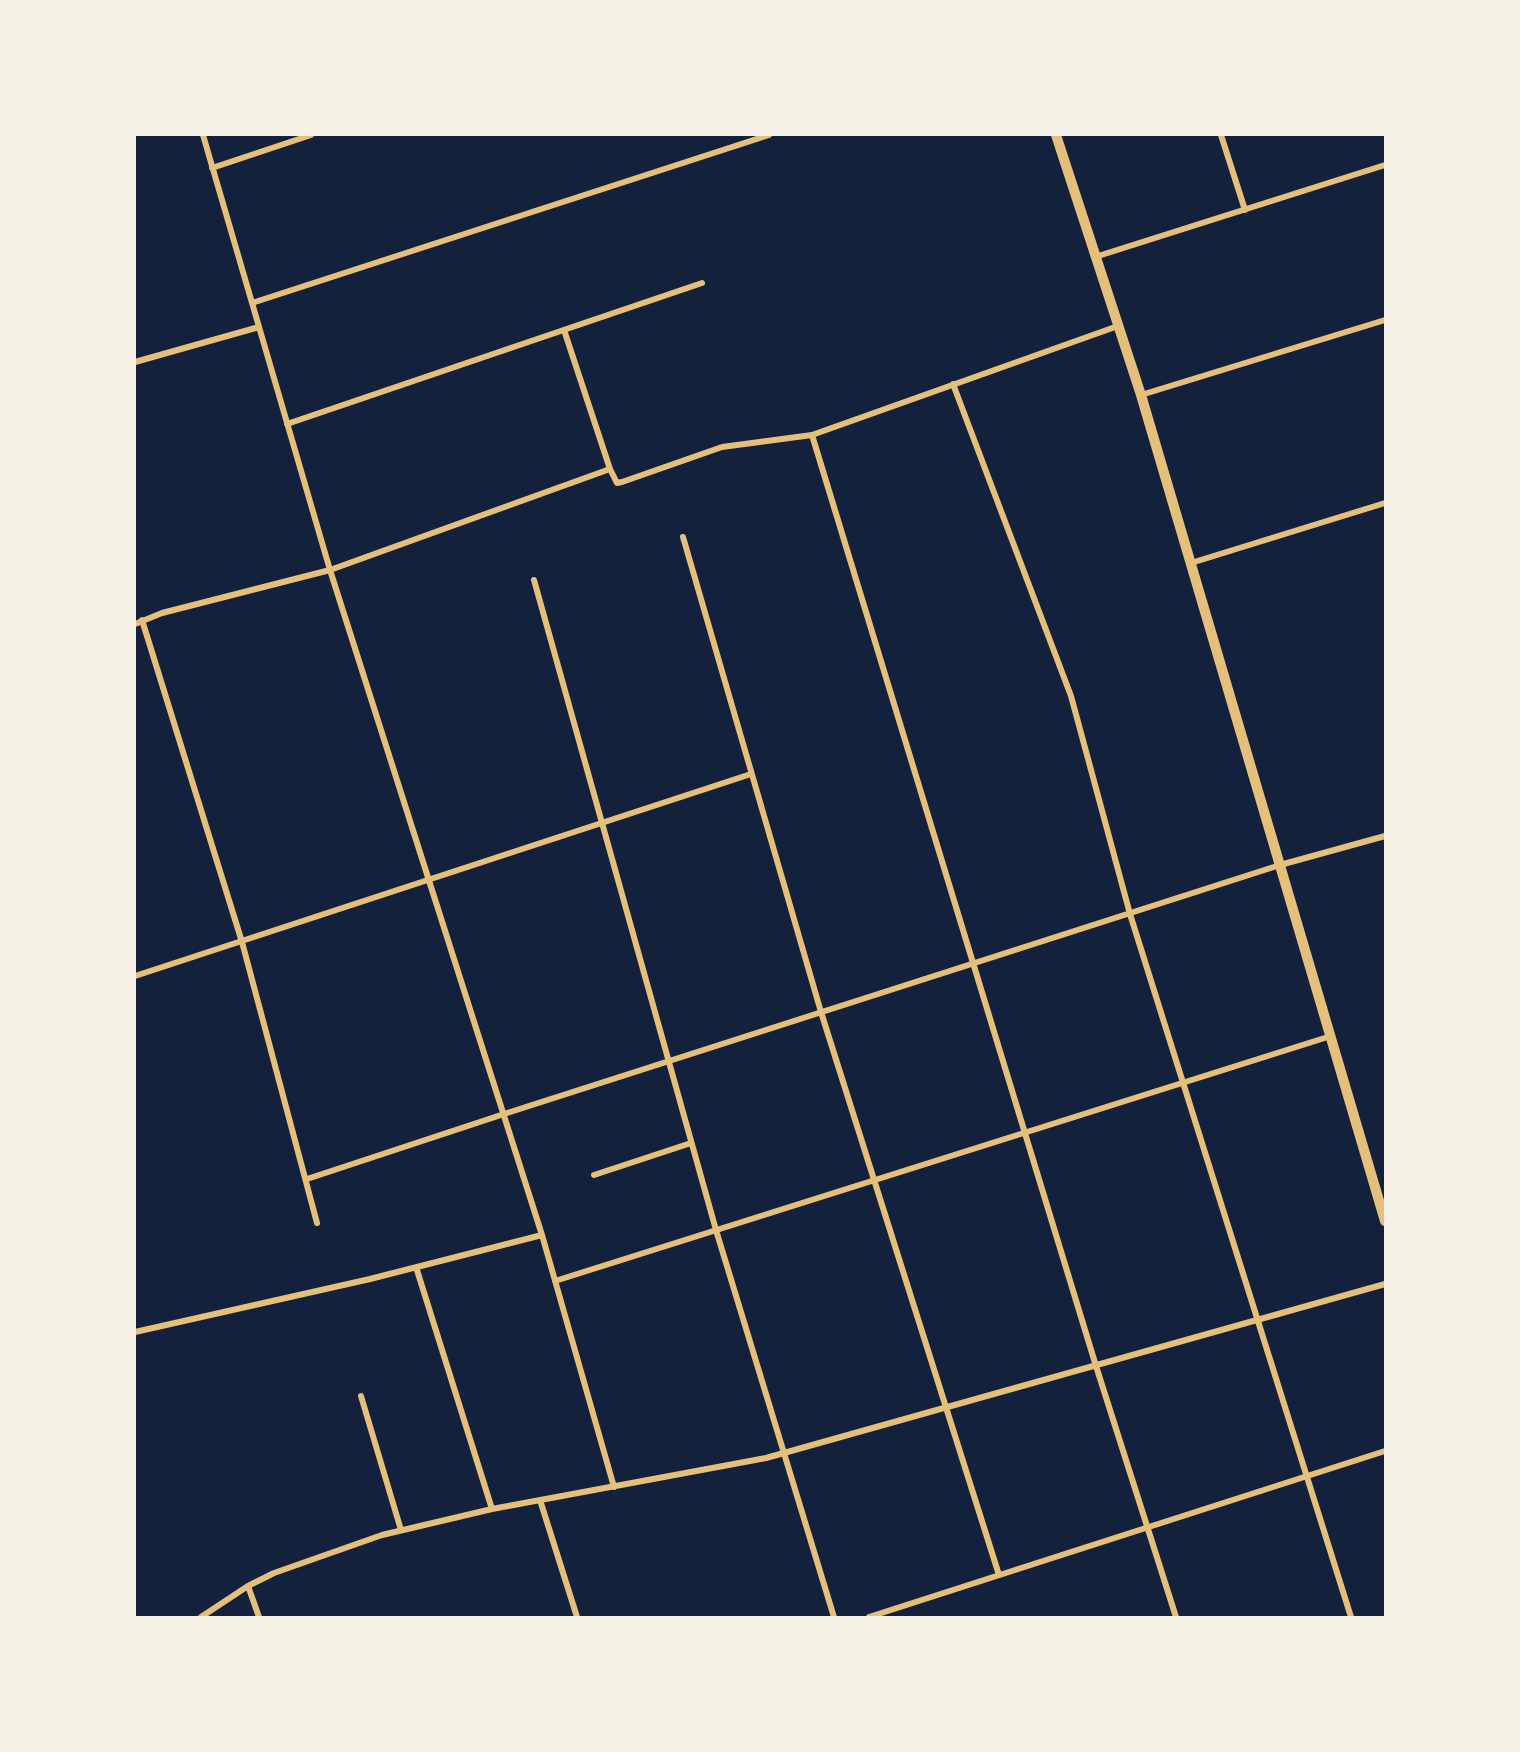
<!DOCTYPE html>
<style>
body{margin:0}
#map{position:relative;width:1520px;height:1752px;overflow:hidden;background:#14213d;font-family:"Archivo Narrow",sans-serif}
canvas{display:block}
.frame{position:absolute;inset:0;border:136px solid #f6f1e7;pointer-events:none}
</style>
<div id="map">
<canvas width="1520" height="1752"></canvas>
<div class="frame"></div>
</div>
<script>
const g = document.querySelector('canvas').getContext('2d');
g.lineJoin = 'round';
function trace(path, color, width, dash) { g.strokeStyle = color; g.lineWidth = width; g.lineCap = dash ? 'butt' : 'round'; g.setLineDash(dash || []); g.stroke(path); }
trace(new Path2D(`
 M203,135L330,570L542,1235L614,1487
 M1221,135L1245,210
 M212,168L311,135
 M1095,257L1385,165
 M252,303L769,135
 M564,330L610,469
 M135,362L259,327
 M953,384L1071,696L1130,914L1351,1617
 M1141,395L1385,320
 M287,424L702,283
 M812,435L1096,1366L1176,1617
 M683,537L821,1012L999,1575
 M1191,563L1385,503
 M534,580L716,1230L834,1617
 M142,620L242,942L317,1223
 M135,624L162,613L330,570L610,469L617,483L622,482L722,447L812,435L1118,326
 M135,976L751,774
 M594,1175L691,1143
 M307,1179L504,1114L1280,865L1385,836
 M416,1267L492,1509
 M555,1281L1331,1036
 M135,1332L370,1279L542,1235
 M361,1396L401,1530
 M540,1500L577,1617
 M248,1586L259,1617
 M201,1617L248,1586L274,1573L382,1535L492,1509L766,1458L1385,1284
 M869,1617L1385,1451`), '#e5c07b', 6);
trace(new Path2D(`
 M1056,135L1141,395L1385,1221`), '#e5c07b', 10);
</script>
